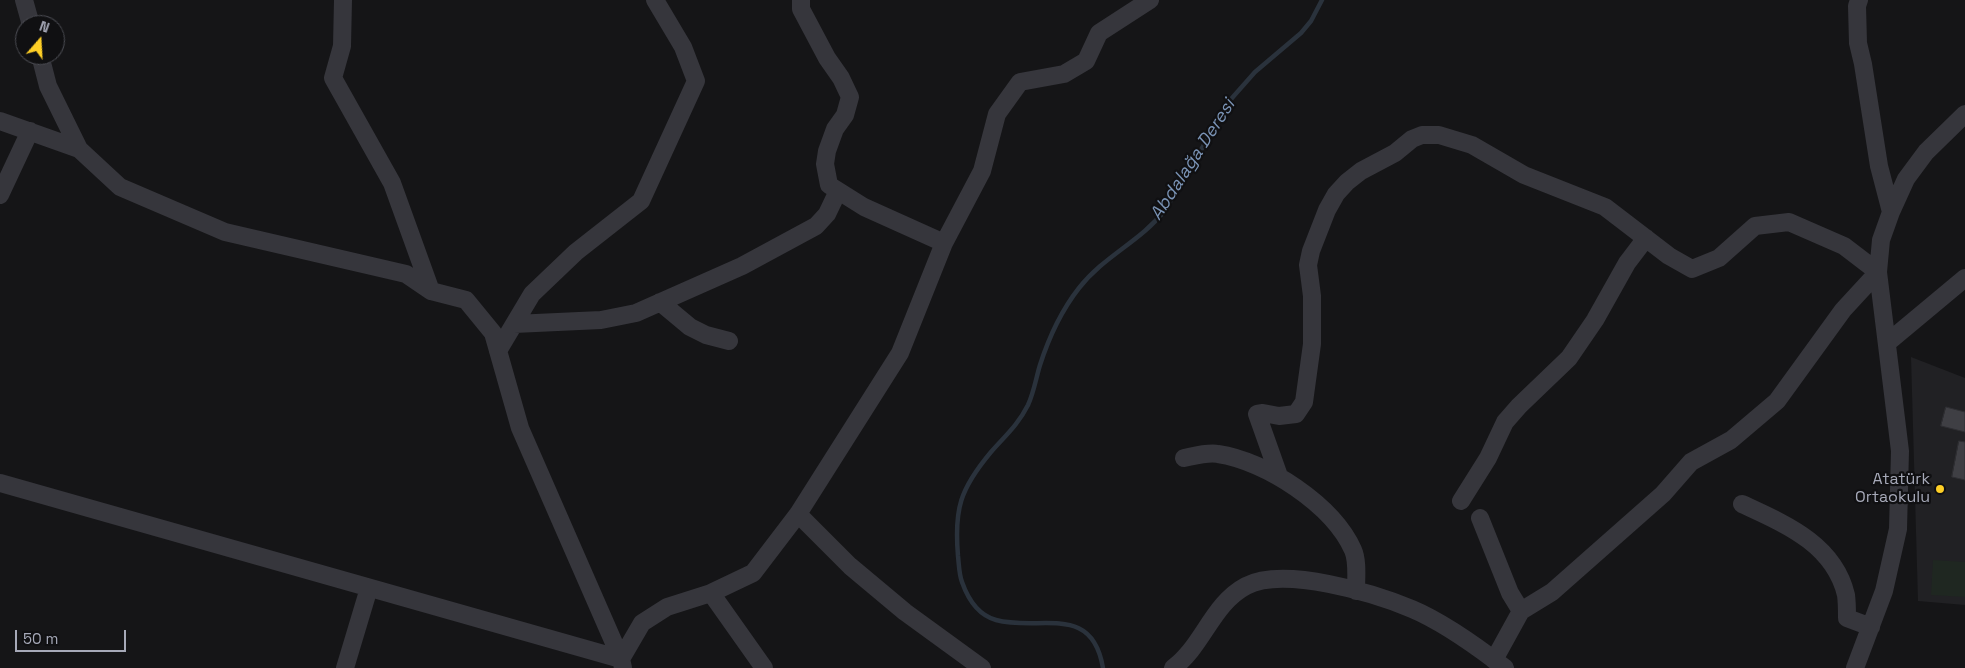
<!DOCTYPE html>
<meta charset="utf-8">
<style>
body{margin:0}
#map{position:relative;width:1965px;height:668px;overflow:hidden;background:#151517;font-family:"Space Grotesk",sans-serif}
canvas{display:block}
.north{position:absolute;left:15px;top:15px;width:50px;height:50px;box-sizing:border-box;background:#101012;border:1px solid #4c4d54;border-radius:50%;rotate:19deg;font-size:14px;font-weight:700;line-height:20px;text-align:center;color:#a6a9b8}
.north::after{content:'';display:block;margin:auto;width:18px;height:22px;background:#fecf26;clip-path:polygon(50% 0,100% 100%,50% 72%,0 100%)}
.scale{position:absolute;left:15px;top:630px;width:111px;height:22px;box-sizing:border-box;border:2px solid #a6a9b8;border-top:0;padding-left:6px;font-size:15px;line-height:18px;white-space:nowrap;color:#a6a9b8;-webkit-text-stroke:4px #101012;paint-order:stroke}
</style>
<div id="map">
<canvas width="1965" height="668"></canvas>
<div class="north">N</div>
<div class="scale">50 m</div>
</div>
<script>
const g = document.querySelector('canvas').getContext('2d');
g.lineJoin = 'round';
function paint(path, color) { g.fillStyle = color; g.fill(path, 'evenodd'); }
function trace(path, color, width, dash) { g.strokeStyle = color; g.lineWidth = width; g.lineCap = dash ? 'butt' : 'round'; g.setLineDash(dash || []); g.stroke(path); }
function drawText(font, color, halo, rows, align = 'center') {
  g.font = font + ' "Space Grotesk",sans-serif'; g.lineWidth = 4.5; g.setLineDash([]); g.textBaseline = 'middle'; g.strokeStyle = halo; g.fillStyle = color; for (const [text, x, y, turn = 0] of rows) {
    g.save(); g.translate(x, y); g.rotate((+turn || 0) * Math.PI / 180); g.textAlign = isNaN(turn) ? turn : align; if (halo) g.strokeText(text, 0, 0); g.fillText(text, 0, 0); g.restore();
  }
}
paint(new Path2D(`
 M1911,357L1965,378V605L1918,601Z`), '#212124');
paint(new Path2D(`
 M1933,560L1965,562V597L1931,595Z`), '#1f2721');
trace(new Path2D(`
 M1103,668C1092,602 1040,632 996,620C978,615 968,599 962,582C959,574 959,565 958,556C954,509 960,489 991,452C1005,436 1018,425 1028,405C1034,392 1036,378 1040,365C1049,337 1061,311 1079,288C1105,255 1140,242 1165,210L1232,98L1255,72L1301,33L1311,21L1322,0`), '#2a323c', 4.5);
const building = new Path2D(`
 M1946,407L1965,412V432L1941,426Z
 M1959,441L1965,442V480L1952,477Z`);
paint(building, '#3f3f44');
trace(building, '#2f2f33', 1);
trace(new Path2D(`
 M24,0L31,25
 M343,0L342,46L333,78L392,183L431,291
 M801,0V9L827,58L841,78L850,97L845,115L835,129L827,151L825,164L829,185L864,207L944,243
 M1859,0L1857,6L1858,43L1863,64L1879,166L1891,212
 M40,55L48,86L79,149L120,187L225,232L406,274L431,291L466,300L493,333L520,428L621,659L623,668
 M0,121L79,149
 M0,195L30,131
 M660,302L690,327L706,335L729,341
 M514,324L601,320L636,313L742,266L816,226L827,214L838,191
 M1887,343L1965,278
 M498,351L532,294L576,252L641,201L696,81L683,47L655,0
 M1184,458C1194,456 1208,452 1218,454C1266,461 1333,505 1353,550C1358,561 1356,579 1356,591
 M1279,476L1257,414L1263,413L1279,416L1296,414L1304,402L1312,344V296L1308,265L1311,251L1327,210L1336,194L1347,182L1361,171L1395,153L1412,139L1422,135H1439L1472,145L1524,175L1605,207L1669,256L1692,269L1719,258L1755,226L1789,222L1844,246L1878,272L1843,310L1777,401L1731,440L1691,462L1663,494L1552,592L1521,611L1494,660
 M0,483L621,659L642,623L667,607L711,593L753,573L798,514L900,353L944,243L982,171L997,114L1020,82L1064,74L1086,61L1099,33L1150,0
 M1461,501L1488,458L1505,422L1519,406L1569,358L1595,320L1627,263L1646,238
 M1742,504C1785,524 1834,544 1846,595C1847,602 1847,611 1847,618L1871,627
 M798,514L850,566L905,612L982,668
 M1480,518L1510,593L1521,611
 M711,593L764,668
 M345,668L369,588
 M1173,668C1203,646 1212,604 1246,586C1284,566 1374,593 1412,609C1443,622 1479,648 1505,668
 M1855,668L1884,591L1898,529L1900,451L1878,272L1881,240L1891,212L1906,179L1926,152L1965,114`), '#36363c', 18);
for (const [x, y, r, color] of [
 [1940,489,5,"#fecf26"]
]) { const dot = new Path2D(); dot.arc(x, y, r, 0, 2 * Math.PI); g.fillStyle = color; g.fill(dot); trace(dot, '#101012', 2); }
drawText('16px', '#a6a9b8', '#101012', [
 ["Atatürk",1930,480],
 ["Ortaokulu",1930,498]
], 'right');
drawText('italic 18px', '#7a93b5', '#101012', [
 ["Abdalağa Deresi",1193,160,-57]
]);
</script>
